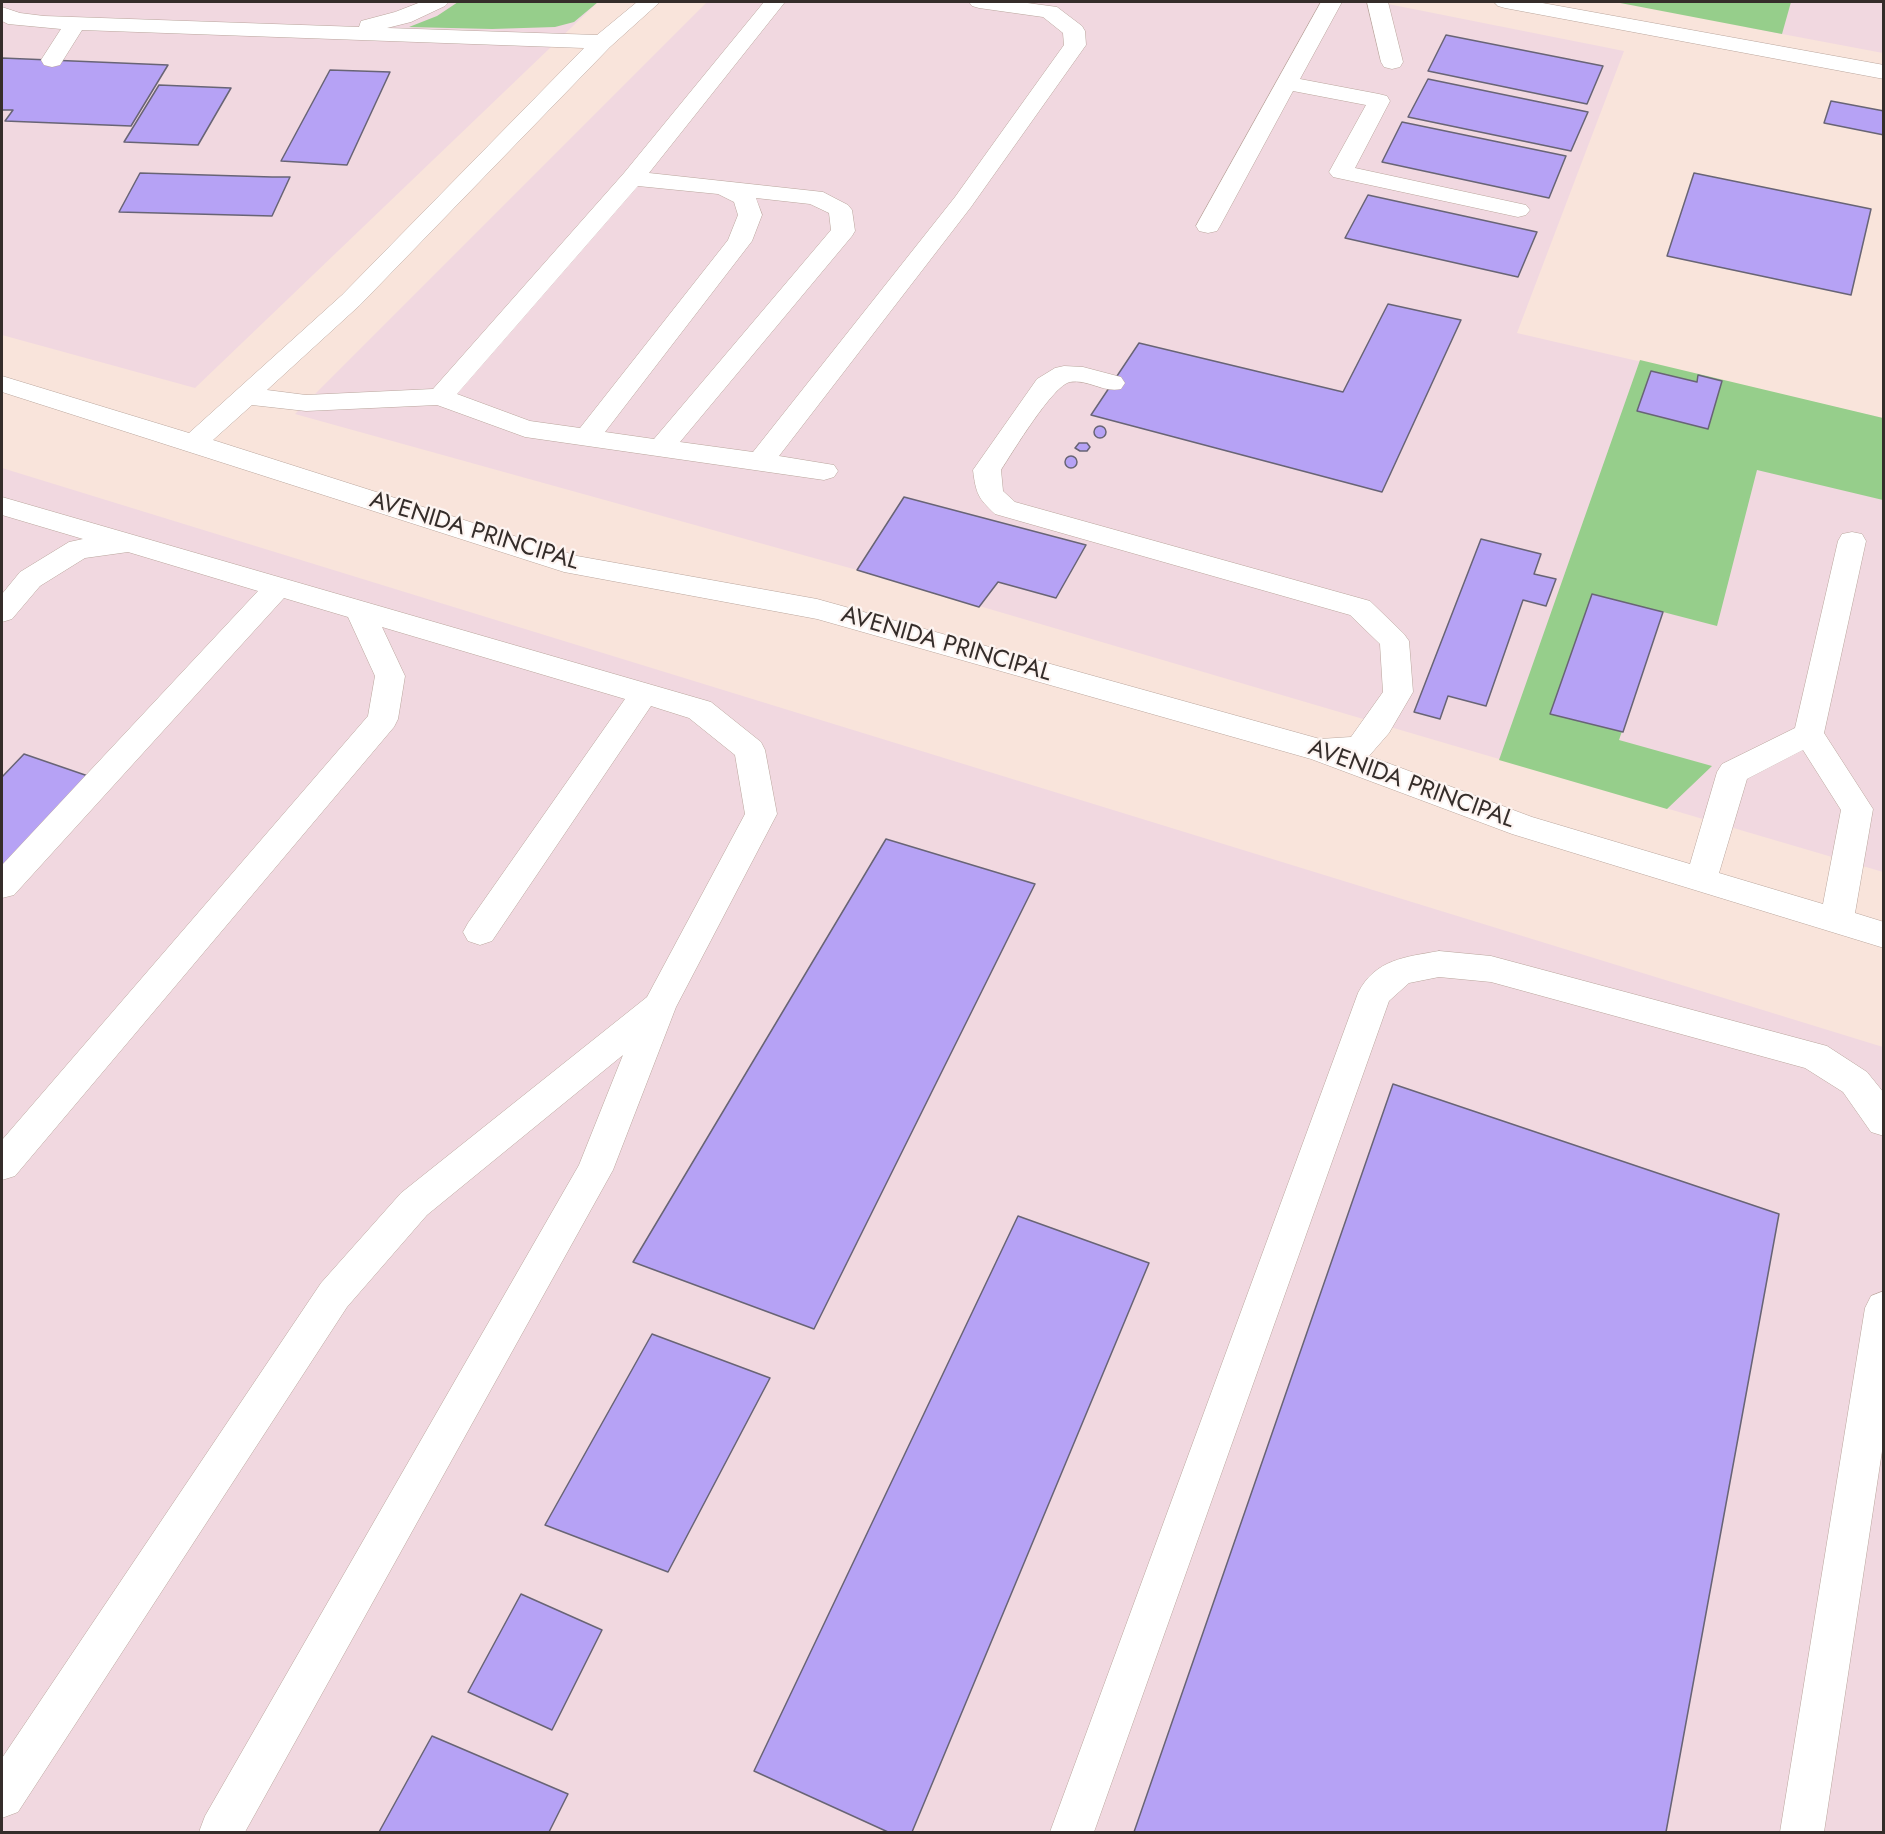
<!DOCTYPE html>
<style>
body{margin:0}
#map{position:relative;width:1885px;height:1834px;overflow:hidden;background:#f9e4db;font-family:Jost,sans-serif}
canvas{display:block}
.frame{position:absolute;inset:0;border:3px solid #352d2a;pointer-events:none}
</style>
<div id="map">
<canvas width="1885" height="1834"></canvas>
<div class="frame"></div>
</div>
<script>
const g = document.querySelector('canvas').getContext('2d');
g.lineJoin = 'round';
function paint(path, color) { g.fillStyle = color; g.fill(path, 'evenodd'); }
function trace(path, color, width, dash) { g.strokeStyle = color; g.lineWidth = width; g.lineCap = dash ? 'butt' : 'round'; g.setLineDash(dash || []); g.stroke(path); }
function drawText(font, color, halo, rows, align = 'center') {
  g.font = font + ' Jost,sans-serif'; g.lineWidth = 4.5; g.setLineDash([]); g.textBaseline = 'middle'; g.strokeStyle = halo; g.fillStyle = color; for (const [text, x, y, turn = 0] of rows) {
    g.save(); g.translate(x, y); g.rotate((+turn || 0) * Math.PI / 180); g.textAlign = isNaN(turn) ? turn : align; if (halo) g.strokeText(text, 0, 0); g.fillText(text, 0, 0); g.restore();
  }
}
paint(new Path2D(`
 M2,2H598L195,388L2,335Z
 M707,2H1378L1624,51L1517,333L1883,418V872L857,570L295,414Z
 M1755,2H1883V53L1745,27Z
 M2,468L1883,1047V1832H2Z`), '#f1d8e0');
paint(new Path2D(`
 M458,2H598L574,22L555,27L492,29L409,27L437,16Z
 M1615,2H1791L1782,34Z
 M1640,360L1883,418V500L1757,470L1717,626L1663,612L1619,740L1712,766L1667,809L1499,760Z`), '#96ce8b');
const building = new Path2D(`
 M1446,35L1603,66L1587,104L1428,71Z
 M2,58L168,65L131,126L5,121L13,110H2Z
 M330,70L390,72L347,165L281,161Z
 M1428,79L1588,112L1571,151L1408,117Z
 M159,85L231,88L198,145L124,142Z
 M1831,101L1884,111V135L1824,123Z
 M1402,122L1566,156L1549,198L1382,162Z
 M140,173L272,177H290L272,216L119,212Z
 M1694,173L1871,209L1851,295L1667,256Z
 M1368,195L1537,232L1518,277L1345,238Z
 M1388,304L1461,320L1382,492L1091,415L1139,343L1343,392Z
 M1651,371L1697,382L1698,375L1722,381L1708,429L1637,411Z
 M1094 432a6 6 0 1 1 12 0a6 6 0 1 1-12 0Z
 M1079,443H1087L1090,447L1087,451H1080L1075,448Z
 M1065 462a6 6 0 1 1 12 0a6 6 0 1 1-12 0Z
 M904,497L1086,545L1056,598L998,582L979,607L857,570Z
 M1481,539L1541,554L1534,574L1556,579L1546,606L1523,600L1486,706L1448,696L1440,719L1414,712Z
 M1592,594L1663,612L1623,732L1550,714Z
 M24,754L88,776L2,869V777Z
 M886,839L1035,884L814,1329L633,1262Z
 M1393,1084L1779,1214L1666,1832H1134Z
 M1018,1216L1149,1263L912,1832H888L754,1771Z
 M652,1334L770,1378L668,1572L545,1525Z
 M521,1594L602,1630L552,1730L468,1692Z
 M432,1736L568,1794L549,1832H379Z`);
paint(building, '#b6a2f5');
trace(building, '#686475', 1.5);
const minor = new Path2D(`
 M421,2H449L445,6L411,22L387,28L597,35L637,2H660L610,47L360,305L267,390L306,395L433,389L624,173L764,2H785L649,173L823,192L848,205L852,210L855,231L852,236L680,442L753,452L955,197L1064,45L1063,33L1043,17L979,8L972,6L969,2H1020L1057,7L1082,26L1085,31L1086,45L971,207L779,456L834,465L838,471L834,477L824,480L525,437L437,405L306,411L252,405L213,440L577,556L817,599L1320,739L1351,737L1383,692L1380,644L1350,615L995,514C978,498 976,494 973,470L1037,379L1055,368L1064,366L1083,367L1121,377L1125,383L1121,389C1103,393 1088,379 1070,382C1053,385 1012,453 1001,470L1003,491L1015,502L1370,601L1404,634L1409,641L1413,692L1389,733L1369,756L1532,817L1690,864L1717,772L1722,764L1795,728L1838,541L1842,534L1852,532L1862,534L1866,541L1824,733L1873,809L1855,913L1884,922V948L1512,834L1311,759L817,619L564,572L2,392V376L189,433L342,295L584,48L82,30L60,65L52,67L44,65L41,60L61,29L8,24L2,21V7L20,13L44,16L359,27L361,21L395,12ZM638,186L718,194L734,202L738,215L728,240L580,428L530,421L457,394ZM756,198L810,204L829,213L831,230L654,439L605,432L752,241L762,215ZM1803,750L1841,810L1823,904L1719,873L1747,779Z
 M1321,2H1342L1300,79L1379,94L1387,96L1390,101L1355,168L1526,205L1530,210L1526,215L1518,217L1333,177L1329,172L1366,105L1293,91L1220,226L1217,231L1208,233L1199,231L1196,226Z
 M1367,2H1388L1403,62L1400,67L1392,69L1384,67L1381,62Z
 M1494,2H1537L1884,65V79L1505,8L1498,6Z
 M2,497L711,702L761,742L765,750L777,814L676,1007L613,1170L245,1832H199L205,1816L579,1165L623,1055L427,1215L347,1307L18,1812L2,1818V1758L321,1283L401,1193L647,997L745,814L735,755L689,718L651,706L492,941L480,945L468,941L463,932L468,923L625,699L382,627L405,676L398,719L394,727L15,1176L2,1180V1140L368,716L375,676L348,617L284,598L14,895L2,898V865L258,591L128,552L85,558L40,586L12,619L2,622V594L20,572L69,542L83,539L2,515Z
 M1439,951L1491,956L1827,1046L1867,1072L1884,1093V1136L1871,1132L1843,1092L1805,1068L1491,982L1439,977L1409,983L1389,1001L1094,1832H1050L1358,993C1375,959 1406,957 1439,951Z
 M1884,1291V1438L1824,1832H1780L1865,1308L1871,1296Z`);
trace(minor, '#baa69d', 1);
paint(minor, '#fff');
drawText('24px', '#352d2a', '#fdf4f1', [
 ["AVENIDA PRINCIPAL",474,532,17],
 ["AVENIDA PRINCIPAL",946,645,16],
 ["AVENIDA PRINCIPAL",1411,785,20]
]);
</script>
